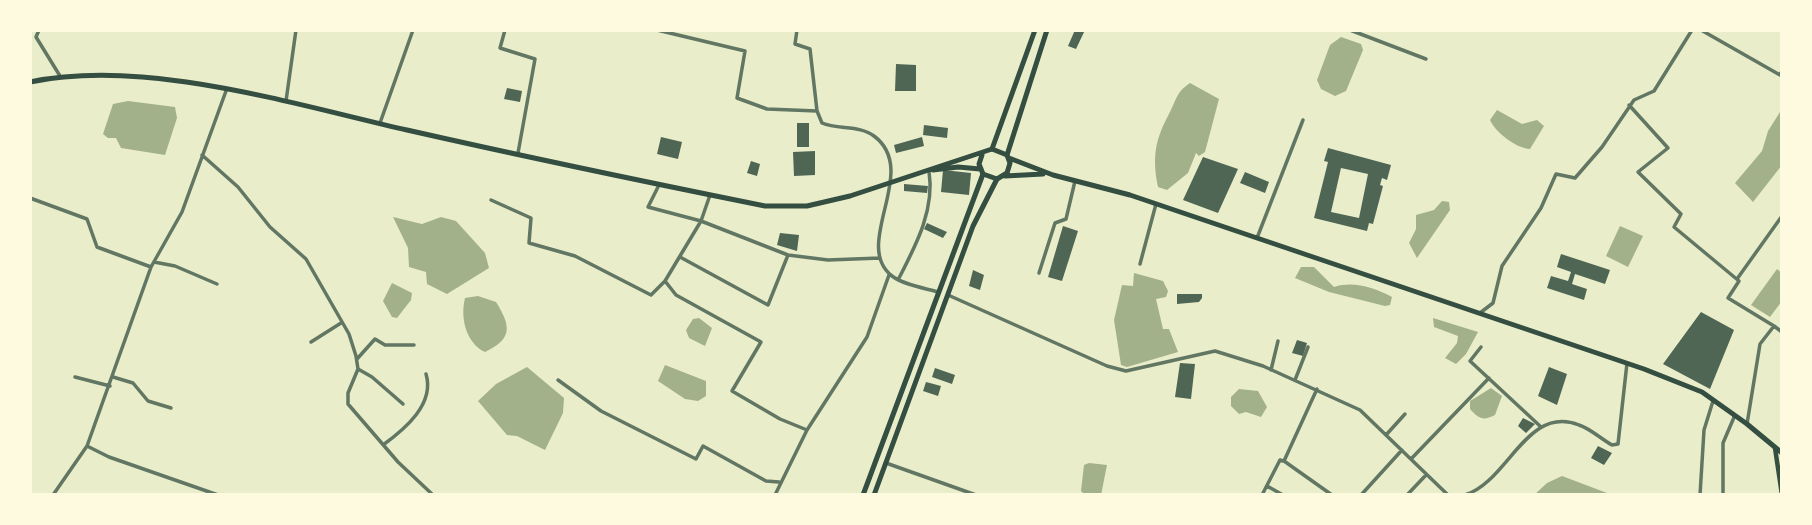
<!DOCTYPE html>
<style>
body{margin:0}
#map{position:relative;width:1812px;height:525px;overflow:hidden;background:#e9edc9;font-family:"Work Sans",sans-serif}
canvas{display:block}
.frame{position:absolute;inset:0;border:32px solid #fefae0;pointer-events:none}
</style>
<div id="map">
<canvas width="1812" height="525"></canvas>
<div class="frame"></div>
</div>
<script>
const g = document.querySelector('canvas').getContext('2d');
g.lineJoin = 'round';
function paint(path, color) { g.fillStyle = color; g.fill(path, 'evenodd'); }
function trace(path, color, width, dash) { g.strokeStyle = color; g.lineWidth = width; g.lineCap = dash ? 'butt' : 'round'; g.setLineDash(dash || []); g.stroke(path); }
paint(new Path2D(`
 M1341,37L1361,44L1363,50L1346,91L1335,96L1321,89L1317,80L1330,45Z
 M1190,83L1219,99L1205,152L1199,156L1196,153L1188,173L1167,190L1158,187C1152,157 1155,140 1169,114C1176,101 1176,92 1190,83Z
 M128,101L175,107L177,118L165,155L121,148L116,138H108L103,134L113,104Z
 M1497,110L1522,124L1537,120L1544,126L1530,149C1516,148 1496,133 1490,120Z
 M1780,112L1782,165L1753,202L1735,183L1762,151L1768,131Z
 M1442,201L1449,202L1450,210L1417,258L1409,243L1416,229V215L1434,210Z
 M393,217L422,224L441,217L456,221L485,253L489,268L447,294L427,284L426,272L409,267L408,248Z
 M1620,226L1643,236L1628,267L1606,256Z
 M1301,267H1314L1334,287C1353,281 1373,287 1392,297L1390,305L1385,306L1329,292L1295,278Z
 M1777,269L1782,273V301L1770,317L1751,305Z
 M1134,273L1163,281L1168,291L1166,297L1156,299L1163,329H1169L1178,352L1127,367L1121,365L1114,320L1122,285L1133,286Z
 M392,283L412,293L411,300L397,318L392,317L383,301Z
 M478,296L496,302C511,326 513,339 485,352C466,343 460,318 465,298Z
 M699,318L712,328L705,346L689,338L686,330L693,319Z
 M1433,318L1478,332L1466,354L1456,364L1445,358L1457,343L1458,336L1434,327Z
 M665,365L706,381V396L698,401L685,399L658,381Z
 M527,367L564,398L563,413L545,450L517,436L507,435L478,401L496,384Z
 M1491,388L1502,396L1495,415C1483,421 1479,419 1470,409V401Z
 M1239,389L1258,391L1267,407L1261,417L1246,412L1239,414L1231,406V397Z
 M1089,463L1107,465L1101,495H1085L1081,491L1084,465Z
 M1562,476L1607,493V495H1534L1547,483Z`), '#a3b18a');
paint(new Path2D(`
 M1075,30H1085L1076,49L1068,46Z
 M896,64L916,65V91H895Z
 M507,88L522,91L520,102L504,99Z
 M797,123H809V147H797Z
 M924,125L948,128L947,138L923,135Z
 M661,137L682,142L678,159L657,154Z
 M922,137L924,146L896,153L894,145Z
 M1328,148L1391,165L1387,180L1382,178L1380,185L1383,186L1373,224L1369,223L1367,231L1314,218L1328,162L1324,161ZM1341,168L1368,174L1359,218L1331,212Z
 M815,151V175L794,176L793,152Z
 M1203,157L1238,169L1218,213L1183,200Z
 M751,161L760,164L757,176L747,173Z
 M943,170L971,173L969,195L941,192Z
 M1245,172L1269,182L1265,193L1240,183Z
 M904,184L928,186L927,193L904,191Z
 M927,223L947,232L943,238L924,229Z
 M1063,226L1078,231L1062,281L1048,277Z
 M780,233L799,235L797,251L777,245Z
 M1561,254L1610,270L1605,284L1575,274L1572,284L1587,289L1584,300L1547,288L1551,276L1568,281L1571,272L1557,267Z
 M973,270L984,275L980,290L969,286Z
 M1177,294H1202V298L1199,302L1177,304Z
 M1701,312L1734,330L1710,389L1663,364Z
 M1297,340L1307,343L1303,356L1292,353Z
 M1180,363L1195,364L1191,399L1175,397Z
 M1549,367L1567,374L1557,405L1538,396Z
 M935,368L955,375L952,384L932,377Z
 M926,382L941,386L938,396L923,391Z
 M1523,418L1535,424L1526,433L1518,426Z
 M1598,446L1612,453L1604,465L1591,458Z`), '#4f6655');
trace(new Path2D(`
 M39,30L36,37L60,76
 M505,30L500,48L535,59L518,153
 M657,30L745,51L737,98L767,109L817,111
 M797,30L795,44L810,49L817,111L822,123C838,130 860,125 874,136C921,171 851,244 892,276C904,285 924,288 938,292
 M1350,30L1426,59
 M1701,30L1780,75L1782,71
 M286,101L296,30
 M1629,105L1668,148L1638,172L1681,214L1674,227L1739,281L1728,298L1774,326L1760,344L1747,424
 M380,123L413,30
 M202,155L238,187L270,227L306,259L349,334L356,356L358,369L348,393V404L398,462L433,495
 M659,185L648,207L701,221L788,255L828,260L880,258
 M710,195L701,221L665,281L676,295L761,342L732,391L780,419L807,430
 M30,198L87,219L97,247L151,267
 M491,200L531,218L529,243L575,256L651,295L665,281
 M1257,238L1303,120
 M680,257L768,305L788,255
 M154,262L175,266L217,284
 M1140,264L1156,204
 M1039,273L1055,223L1066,219L1075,181
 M1737,279L1782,216
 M898,280C916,245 935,210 929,171
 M948,295L1107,366L1126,371L1215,351L1263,366L1360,410L1448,495
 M1480,313L1493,303L1502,266L1541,208L1556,174L1575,178L1602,147L1634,100L1654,91L1692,30
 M1774,326L1782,332
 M311,342L341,323
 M1481,347L1470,361L1540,426
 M357,359L375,339L385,345H414
 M358,369L372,377L403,404
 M1271,370L1278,341
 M75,377L110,386
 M113,377L133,383L148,401L171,408
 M558,380L601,411L696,459L703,446L766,481L779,482
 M1295,380L1308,347
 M1317,389L1284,461L1332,495
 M1386,435L1405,414
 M383,445C405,429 435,404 426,374
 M87,446L109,457L218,495
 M1411,459L1489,378
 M886,463L976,495
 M1267,486L1283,495
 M53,495L87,446L151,267L182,212L226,91
 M775,495L807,430L867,337L889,275
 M1262,495L1280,460L1283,461
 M1361,495L1402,450
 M1407,495L1426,475
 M1465,495C1508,482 1527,404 1579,425C1591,429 1601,439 1612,445L1618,444L1627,363
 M1700,495L1704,430L1713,401
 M1723,495V443L1735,415`), '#617663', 3.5);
trace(new Path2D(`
 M1775,448L1782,495`), '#344e41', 4.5);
trace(new Path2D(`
 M992,149L1035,30
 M1007,155L1047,30
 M863,495L983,174
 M874,495L973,226L997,179`), '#344e41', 5);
trace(new Path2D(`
 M30,82C146,58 292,104 407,130C526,157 646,182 765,206H807L850,196L992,149L1007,155L1010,163L1007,173L997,179L983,174L979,164L982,155
 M1009,158L1053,175L1130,195L1644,369L1702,392L1747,424L1782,453
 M933,170L958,167L980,169
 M1005,176L1043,174`), '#344e41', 5);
</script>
